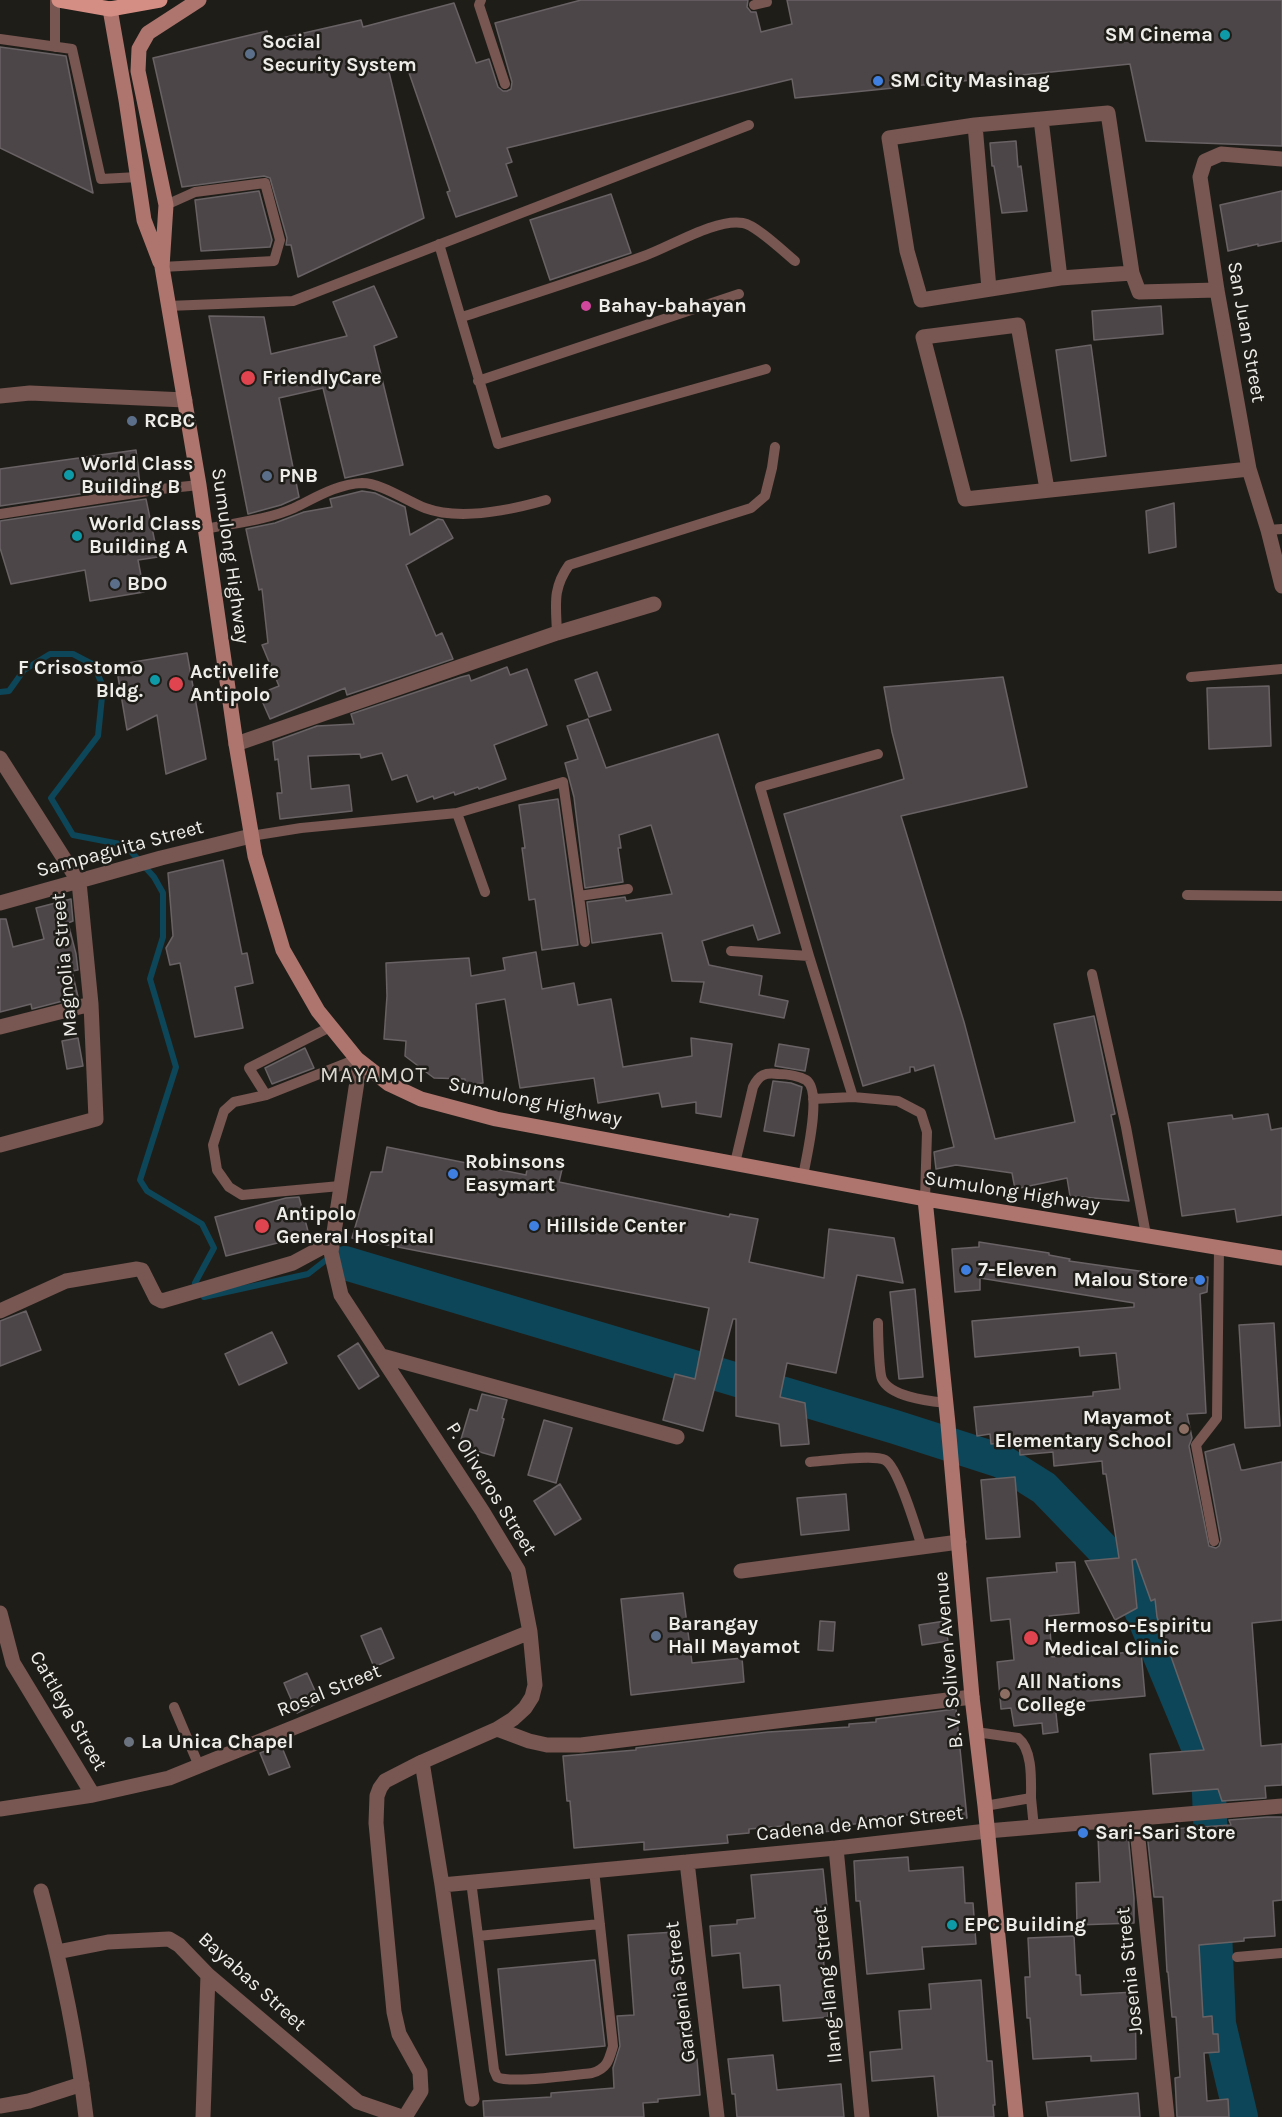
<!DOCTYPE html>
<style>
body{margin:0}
canvas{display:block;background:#1f1d18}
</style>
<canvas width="1282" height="2117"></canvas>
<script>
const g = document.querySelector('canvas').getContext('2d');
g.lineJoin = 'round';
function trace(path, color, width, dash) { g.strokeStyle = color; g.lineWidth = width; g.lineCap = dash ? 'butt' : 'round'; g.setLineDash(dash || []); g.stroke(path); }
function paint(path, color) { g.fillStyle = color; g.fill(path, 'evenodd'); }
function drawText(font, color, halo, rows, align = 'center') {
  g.font = font + ' Karla,sans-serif'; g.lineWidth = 5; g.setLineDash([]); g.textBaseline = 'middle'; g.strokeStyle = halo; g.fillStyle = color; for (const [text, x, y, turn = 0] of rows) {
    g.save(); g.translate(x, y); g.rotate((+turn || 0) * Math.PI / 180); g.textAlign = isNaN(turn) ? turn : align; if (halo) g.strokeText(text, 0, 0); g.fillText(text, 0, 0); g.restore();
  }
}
trace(new Path2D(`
 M0,692L9,691L24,670L50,654H73L94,665L103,687L98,736L51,798L73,835L125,845L154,877L163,893V937L150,979L176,1067L140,1180L147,1191L202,1224L214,1248L195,1283
 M204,1297L308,1274L326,1260`), '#0d4658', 6);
trace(new Path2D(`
 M345,1263L895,1427L1001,1461L1044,1488L1125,1572L1208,1771L1219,2024L1241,2117`), '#0d4658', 34);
const building = new Path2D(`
 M581,0H748L747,7L751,12H756L761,32L792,24L787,0H1282V146L1146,141L1130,64L795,98L792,79L507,148L512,162L506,164L517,196L456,217L447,192L450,191L407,67L389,72L424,218L298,277L291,245H286L287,238L270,178L264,176L182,187L153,58L267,31L269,41L361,20L363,27L454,3L476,63L489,59L498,87L503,91H507L511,89L512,82L495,23Z
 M0,47L66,56L93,193L0,148Z
 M1016,141L1018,167L1021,166L1027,211L1002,213L994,166H992L990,143Z
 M259,191L272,240L270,247L201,251L195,200Z
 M1282,191V241L1258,246V244L1228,251L1220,205Z
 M611,194L631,253L550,280L530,220Z
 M374,286L397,337L374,346L403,465L345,478L323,388L279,398L299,497L281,505L248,514L209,316L264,317L271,354L347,336L333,302Z
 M1161,306L1163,334L1094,340L1092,311Z
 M1091,345L1106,456L1071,461L1056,350Z
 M136,450L140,485L0,506V469Z
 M362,491L375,493L405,507L410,535L438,519L443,520L453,538L406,565L436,636L442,633L453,659L347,695L345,688L270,719L259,694L279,686L262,645L268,643L262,589L259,590L246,529L275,523L304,512L332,507L330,499Z
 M146,499L158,557L138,560L144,592L90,601L85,570L11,584L0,548V521Z
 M1174,503L1176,547L1149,553L1146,511Z
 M187,653L206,759L166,774L157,715L127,730L116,665Z
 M507,667L510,675L527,669L547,725L494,745L506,779L479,789L478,787L455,795L454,792L434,799L433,796L417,802L407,775L392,780L382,753L361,758L360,754L308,756L311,789L349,785L352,811L280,819L277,793H282L278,759L275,760L273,742L317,726L354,724L351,714L461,677L469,675L471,681Z
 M597,672L611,710L589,717L575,680Z
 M1003,677L1027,787L901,816L964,1022L995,1139L1075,1122L1054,1024L1094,1016L1115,1114L1111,1115L1129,1201L1070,1196L1067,1178L1015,1189L1012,1173L956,1165L936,1169L934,1152L954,1147L934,1065L915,1071L914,1067H910V1072L863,1086L784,814L904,779L892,732L884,687Z
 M1269,686L1271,746L1209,749L1207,688Z
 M588,719L606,768L718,734L780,933L758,940L753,925L702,941L709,965L762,976L759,995L788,1001L784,1018L700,1002L704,982L672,981L662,933L592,943L587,902L625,897L626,901L672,894L651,825L619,835L621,848H618L623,882L585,888L574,797L565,763L578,759L567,726Z
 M558,799L578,945L542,950L535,899L529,900L522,848H525L519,805Z
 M223,860L242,954L247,953L253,983L235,987L243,1028L195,1037L180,963L170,965L166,948L173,936L168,873Z
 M71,899L73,921L68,923L76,954L78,970L72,971L78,997L32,1009L31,1004L0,1012V919H6L13,947L44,939L36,908Z
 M536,952L542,989L574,983L578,1005L611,999L623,1067L692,1056L691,1038L732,1044L721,1117L696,1113V1102L662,1107L659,1093L598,1103L594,1078L520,1088L505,999L476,1004L483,1083L465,1085V1079L434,1078L405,1056L406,1041L384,1039L387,996L386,963L469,958L471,976L505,970L503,958Z
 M78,1038L83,1066L67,1069L62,1041Z
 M779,1044L809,1049L805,1071L775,1066Z
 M305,1048L314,1068L272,1084L265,1068Z
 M773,1081L791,1083L802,1087L794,1136L764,1131Z
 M1268,1114L1271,1130L1282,1128V1215L1237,1222L1235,1209L1182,1216L1168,1123L1232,1115L1233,1119Z
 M387,1147L526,1175L529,1158L563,1165L559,1182L729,1217L730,1214L758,1219L749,1262L824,1278L829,1229L894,1238L903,1283L857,1275L836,1373L787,1363L780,1397L805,1403L809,1444L781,1446L779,1424L736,1416V1319H733L703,1431L663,1420L675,1374L695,1379L709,1308L352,1238L371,1172H382Z
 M299,1197L309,1235L226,1256L215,1217L286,1198Z
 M979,1242L1049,1253V1255L1070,1259L1069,1261L1188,1278L1208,1277L1207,1292L1200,1294L1206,1413L1187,1414L1192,1438L1189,1446L1209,1546L1216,1548L1219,1546L1221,1540L1205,1452L1234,1444L1241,1470H1244L1282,1462V1620L1252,1623L1261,1746L1282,1744V1785L1265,1786L1266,1798L1222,1801L1218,1789L1153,1794L1150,1754L1204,1750L1157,1617L1155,1599L1151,1601L1136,1559L1132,1560L1137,1608L1115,1620L1085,1561L1119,1558L1106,1474H1103L1102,1461L1054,1466L1053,1452L1020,1455L1019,1441L991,1444L990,1434L977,1436L974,1407L1093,1396V1392L1120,1389L1116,1353L1080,1356L1079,1347L975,1357L972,1321L1134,1307V1303L980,1278V1290L955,1292L952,1249L979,1247Z
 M915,1289L923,1377L899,1379L890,1292Z
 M26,1311L41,1350L0,1366V1321Z
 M1274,1323L1280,1426L1245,1428L1239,1325Z
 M272,1332L287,1363L239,1385L225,1354Z
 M358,1343L379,1376L359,1389L338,1356Z
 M482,1394L507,1400L502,1418L504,1419L494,1456L459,1446L470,1409L477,1411Z
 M544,1420L572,1428L556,1483L528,1475Z
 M1015,1477L1020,1537L986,1539L981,1480Z
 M560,1484L581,1519L555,1535L534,1501Z
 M846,1494L849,1530L801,1535L797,1498Z
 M1075,1562L1079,1613L1049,1616L1052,1657L1090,1653L1091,1656L1141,1651L1145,1696L1055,1704L1058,1732L1043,1734L1042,1723L1014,1726L1011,1708L1001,1709L997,1662L1014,1660L1010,1619L991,1621L987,1578L1057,1572L1056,1563Z
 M683,1593L692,1663L742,1658L744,1682L631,1695L621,1599Z
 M820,1621L835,1622L833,1651L818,1650Z
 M945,1621L948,1641L922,1645L919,1625Z
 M381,1628L394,1658L374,1667L361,1636Z
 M307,1673L320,1702L297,1713L284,1683Z
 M956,1709L967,1818L922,1822L921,1815H901L866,1818V1823L831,1826L832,1831L810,1833L809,1827L783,1830L782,1826L749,1829V1833L727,1835L728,1843L644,1850V1842L574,1848L570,1801H567L563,1756L636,1750V1748L768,1732L849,1727V1724L876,1722V1719Z
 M281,1745L290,1767L269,1775L260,1753Z
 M1267,1817H1282V1900L1273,1901L1275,1936L1244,1938V1941L1199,1945L1203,2017L1212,2016L1213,2034H1218L1219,2052L1204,2053L1207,2101L1228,2099L1229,2117H1177L1175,2078L1180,2077L1176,2017H1172L1168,1972H1167L1163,1897H1154L1147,1833H1158L1157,1830L1231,1825L1229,1820Z
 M1128,1834L1134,1898V1923L1077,1925L1076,1883L1100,1882L1098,1836Z
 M908,1857L909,1871L963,1867L965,1903H973L976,1944L922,1947L924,1969L867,1974L860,1901H856L854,1861Z
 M823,1869L827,1907H821L823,1927L821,1928L828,2017L783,2021L780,1985L743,1988L740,1953L712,1956L710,1926L737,1924V1920L755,1918L751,1875Z
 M675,1932L685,2015L690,2014L694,2059H697L700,2095L658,2099V2102L643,2103L644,2117H484L483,2101L551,2097V2093L614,2088L613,2068L620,2046L617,2016L634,2015L628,1935Z
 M1074,1936L1076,1975H1080L1081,1995L1135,1992L1136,2059L1091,2061V2056L1033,2059L1030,2018H1027L1025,1977H1030L1028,1938Z
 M595,1960L605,2046L506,2055L498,1969Z
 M981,1980L987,2061H992L995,2105H993L994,2117H938L934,2076L872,2081L870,2052L902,2049L899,2011L931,2009L929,1984Z
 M773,2055L777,2090L841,2084L844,2117H737L735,2094H732L728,2059Z
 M1138,2093L1140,2117H1048L1046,2102Z`);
paint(building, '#4d4649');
trace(building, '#696265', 1.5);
trace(new Path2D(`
 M481,0L479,5L505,84
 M754,5L767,2L766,0
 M0,39L72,49L101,179L138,177
 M55,47V0
 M439,244L498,444L766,369
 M162,267L274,261L280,240L265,183L195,192L166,205
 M168,306L293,301L749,125
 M462,317C523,297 584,278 644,256C670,247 716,218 743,223C756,225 784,252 795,261
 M478,381L739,294
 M0,514L161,489L199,485
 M205,529C234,523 267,520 294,508C315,498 337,484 362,483C381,483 407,501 425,508C460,521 511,510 546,500
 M1268,530L1282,529
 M557,633C556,605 552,589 569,565L751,508L765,496L772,468L775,447
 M1191,677L1282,669
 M457,813L485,892
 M251,836L301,828L457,813L563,782L579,896L628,889
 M1187,895L1282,896
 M579,896L585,942
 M731,951L809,956
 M1092,974L1126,1127L1146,1235
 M266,1095L249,1068L330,1027
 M853,1097L809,956L760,787L878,754
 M813,1099L853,1097L898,1101L921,1113L927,1132L925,1199
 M735,1163L753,1087C759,1075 765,1072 778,1074C787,1074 798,1076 806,1080C823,1091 806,1159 803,1176
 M340,1186L242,1195L229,1187L217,1170L213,1145L224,1111L234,1102L266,1095L357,1059
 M878,1323C878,1333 879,1372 882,1379C890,1397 929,1401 946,1403
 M810,1462C824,1461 874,1454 885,1460C898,1467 917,1531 922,1547
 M1214,1541L1196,1445L1217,1418L1219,1248
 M174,1707L199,1766
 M976,1732L1018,1738C1033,1750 1031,1781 1031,1798L985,1806
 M1031,1798L1034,1828
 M471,1881L478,1936L600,1924
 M478,1936L494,2070L497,2077C510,2084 574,2075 592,2073C607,2069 609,2060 613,2046L594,1870
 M1237,1957L1282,1953`), '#785651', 10);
trace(new Path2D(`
 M1041,119L1060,278
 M975,125L989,289
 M1282,159L1221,154L1205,161L1200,177L1217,290L1249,469L1268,530L1282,586
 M1132,273L1060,278L921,300L907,251L889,138L975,125L1108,113L1132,273L1139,292L1217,290
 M0,396L30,393L185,400
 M1047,489L1018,325L923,337L965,499L1249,469
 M236,744L557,633L654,604
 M0,758L79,882L91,1004L96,1119L0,1145
 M0,903L161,858L251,836
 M0,1027L91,1004
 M360,1062L331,1252L341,1295L483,1512L518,1570L530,1632L535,1685L532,1697L525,1708L513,1719L497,1729L422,1762L385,1781L380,1788L377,1796L376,1823L394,2012L399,2034L420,2072L421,2091L405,2117
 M0,1311L66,1281L137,1269L142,1270L156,1298L162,1301L293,1263L332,1242
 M382,1356L677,1437
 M741,1571L959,1542
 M0,1613L13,1663L93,1795
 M497,1729L529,1741L547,1745H581L972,1697
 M422,1762L442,1885L472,2099
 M0,1809L93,1795L169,1778L530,1632
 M1136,1820L1167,2117
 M836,1848L862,2117
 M687,1862L717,2117
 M442,1885L836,1848L987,1831L1282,1806
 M41,1891C61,1964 77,2041 86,2117
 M57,1952L108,1942L169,1939L179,1945L208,1975L358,2102L402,2117
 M0,2106L29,2101L82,2084
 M203,2117L208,1975`), '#785651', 15);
trace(new Path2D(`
 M199,0L148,33L139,49L138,71L166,205L162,267L199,485L236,744L255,856L283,950L318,1011L357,1059L389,1084L421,1099L496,1119L925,1199L1282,1258
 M110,9L126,100L144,220L160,262
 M925,1199L948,1424L972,1697L985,1806L1016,2117`), '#ad756e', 15);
trace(new Path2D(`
 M59,0L110,9L160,0`), '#d58e84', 15);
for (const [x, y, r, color] of [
 [1225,35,6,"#0f9aa8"],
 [250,54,6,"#5c6f8a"],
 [878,81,6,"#3f7fe0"],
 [586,306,6,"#d1479c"],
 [248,378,8,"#e0444e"],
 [132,421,6,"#5c6f8a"],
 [69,475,6,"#0f9aa8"],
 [267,476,6,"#5c6f8a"],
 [77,536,6,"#0f9aa8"],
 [115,584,6,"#5c6f8a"],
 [155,680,6,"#0f9aa8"],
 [176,684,8,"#e0444e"],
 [453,1174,6,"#3f7fe0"],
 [262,1226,8,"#e0444e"],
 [534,1226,6,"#3f7fe0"],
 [966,1270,6,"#3f7fe0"],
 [1200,1280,6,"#3f7fe0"],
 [1184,1429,6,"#8d6e63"],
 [656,1636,6,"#5c6f8a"],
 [1031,1638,8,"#e0444e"],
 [1005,1694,6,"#8d6e63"],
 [129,1742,6,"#6b7280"],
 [1083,1833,6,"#3f7fe0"],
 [952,1925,6,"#0f9aa8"]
]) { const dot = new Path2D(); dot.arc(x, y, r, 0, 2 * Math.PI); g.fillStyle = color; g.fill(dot); trace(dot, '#1f1d18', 2); }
drawText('bold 20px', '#efede9', '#1f1d18', [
 ["SM Cinema",1213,35,"right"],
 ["Social",262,42],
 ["Security System",262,65],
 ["SM City Masinag",890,81],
 ["Bahay-bahayan",598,306],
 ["FriendlyCare",262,378],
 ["RCBC",144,421],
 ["World Class",81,464],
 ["Building B",81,487],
 ["PNB",279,476],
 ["World Class",89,524],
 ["Building A",89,547],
 ["BDO",127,584],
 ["F Crisostomo",143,668,"right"],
 ["Bldg.",143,691,"right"],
 ["Activelife",190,672],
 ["Antipolo",190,695],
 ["Robinsons",465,1162],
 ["Easymart",465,1185],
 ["Antipolo",276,1214],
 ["General Hospital",276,1237],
 ["Hillside Center",546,1226],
 ["7-Eleven",978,1270],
 ["Malou Store",1188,1280,"right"],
 ["Mayamot",1172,1418,"right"],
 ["Elementary School",1172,1441,"right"],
 ["Barangay",668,1624],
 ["Hall Mayamot",668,1647],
 ["Hermoso-Espiritu",1044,1626],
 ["Medical Clinic",1044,1649],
 ["All Nations",1017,1682],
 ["College",1017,1705],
 ["La Unica Chapel",141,1742],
 ["Sari-Sari Store",1095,1833],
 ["EPC Building",964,1925]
], 'left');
drawText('20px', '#efede9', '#1f1d18', [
 ["San Juan Street",1246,332,80],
 ["Sumulong Highway",230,556,82],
 ["Sampaguita Street",120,849,-15],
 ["Magnolia Street",65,965,-95],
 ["Sumulong Highway",535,1102,12],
 ["Sumulong Highway",1012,1192,9],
 ["P. Oliveros Street",491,1489,58],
 ["B. V. Soliven Avenue",949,1660,-95],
 ["Rosal Street",329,1691,-22],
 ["Cattleya Street",68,1711,60],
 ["Cadena de Amor Street",860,1824,-6],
 ["Josenia Street",1130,1971,-96],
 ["Bayabas Street",252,1982,42],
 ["Ilang-Ilang Street",828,1985,-96],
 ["Gardenia Street",681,1992,-97]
]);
g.letterSpacing = '1.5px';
drawText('22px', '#dcd9d2', '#1f1d18', [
 ["MAYAMOT",374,1076]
]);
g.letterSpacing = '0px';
</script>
